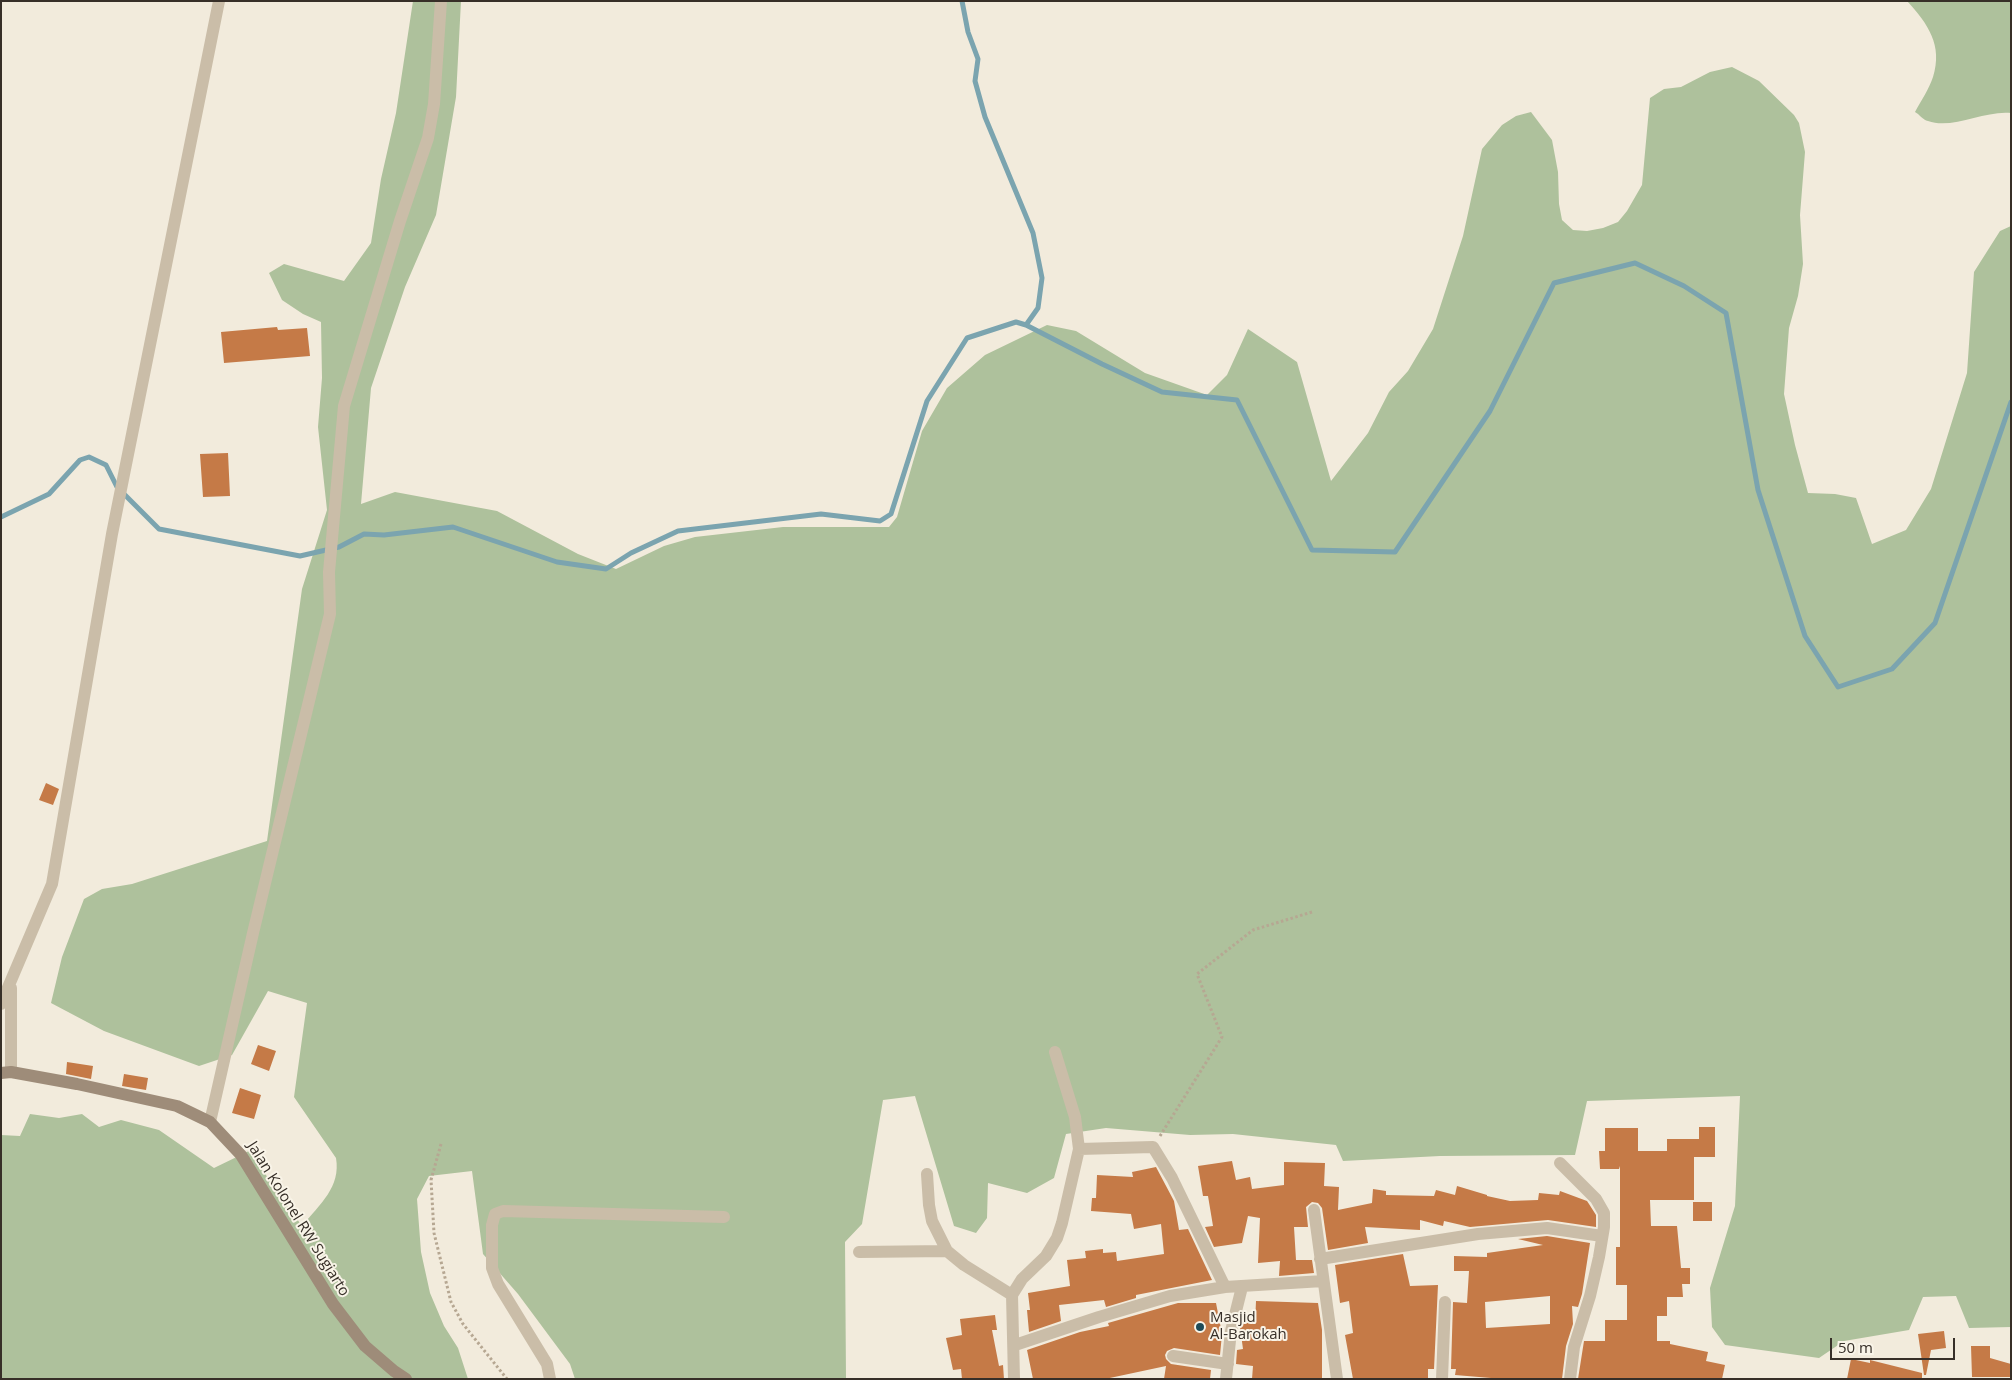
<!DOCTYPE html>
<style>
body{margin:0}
#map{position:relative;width:2012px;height:1380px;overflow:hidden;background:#f2ebdc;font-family:"Open Sans",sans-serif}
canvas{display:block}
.frame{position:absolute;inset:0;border:2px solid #372f28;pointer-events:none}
.scale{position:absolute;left:1830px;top:1338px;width:125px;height:22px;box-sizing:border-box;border:2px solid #372f28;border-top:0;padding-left:6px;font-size:15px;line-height:18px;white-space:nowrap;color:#372f28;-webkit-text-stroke:4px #f9f4e8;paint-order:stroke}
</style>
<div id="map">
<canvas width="2012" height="1380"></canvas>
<div class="frame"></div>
<div class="scale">50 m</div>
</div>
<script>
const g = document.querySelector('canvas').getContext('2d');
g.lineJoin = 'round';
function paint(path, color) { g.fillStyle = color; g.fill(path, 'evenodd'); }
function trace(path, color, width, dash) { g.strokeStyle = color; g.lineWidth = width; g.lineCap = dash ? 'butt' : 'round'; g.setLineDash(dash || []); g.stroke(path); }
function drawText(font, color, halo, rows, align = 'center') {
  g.font = font + ' "Open Sans",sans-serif'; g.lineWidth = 4; g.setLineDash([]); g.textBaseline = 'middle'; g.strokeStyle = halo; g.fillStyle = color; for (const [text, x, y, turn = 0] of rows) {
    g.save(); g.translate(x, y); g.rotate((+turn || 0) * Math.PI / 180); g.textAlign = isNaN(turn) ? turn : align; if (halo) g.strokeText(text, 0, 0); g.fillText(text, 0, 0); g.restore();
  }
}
paint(new Path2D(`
 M413,1H461L456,97L436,215L405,287L371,388L361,504L395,492L497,511L578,554L616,569L664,546L695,537L783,527H889L897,517L922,431L947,388L985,355L1047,325L1076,331L1145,373L1207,395L1227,375L1248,329L1297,362L1331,481L1368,433L1389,392L1408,371L1433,329L1463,236L1482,149L1502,125L1516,116L1531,112L1552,140L1558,172L1559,204L1562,220L1573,230L1587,231L1603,228L1618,222L1627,211L1642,185L1650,98L1664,89L1681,87L1710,72L1732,67L1759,81L1794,115L1799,123L1805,152L1800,215L1803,264L1798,296L1789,328L1784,394L1795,445L1808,493L1835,494L1856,498L1872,544L1906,530L1931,489L1967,373L1974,272L2000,231L2011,226V1327L1969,1328L1956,1296L1923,1297L1909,1330L1844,1341L1819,1358L1725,1345L1712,1327L1710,1288L1735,1206L1740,1096L1587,1101L1575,1155L1440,1156L1343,1161L1336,1145L1233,1134L1190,1135L1106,1128L1066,1134L1054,1178L1027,1193L988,1183L987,1218L976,1233L954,1226L915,1096L883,1100L862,1224L845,1242L846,1379H575L570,1364L518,1294L483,1254L472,1171L429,1176L417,1199L421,1252L430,1293L444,1326L458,1348L468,1379H1V1135L20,1136L30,1114L59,1118L82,1114L99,1127L121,1120L159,1130L214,1168L249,1151L302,1226C320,1204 341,1187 336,1158L294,1097L307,1003L268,991L232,1055L199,1066L104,1031L51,1003L62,957L84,899L102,889L132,884L267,841L302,589L327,510L318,427L322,378L321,322L303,314L282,300L269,273L284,264L344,281L371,243L381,179L396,113Z
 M1907,1H2011V113C1985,110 1952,130 1928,121C1923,120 1919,114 1915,112C1921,101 1929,89 1933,77C1943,45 1928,24 1907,1Z`), '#aec19c');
trace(new Path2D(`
 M962,1L968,32L978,59L975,81L985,117L1033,233L1042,278L1038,308L1026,325
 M1,517L49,494L80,460L89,457L106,465L117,487L159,529L300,556L339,547L364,534L384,535L453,527L557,562L606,569L631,553L678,531L821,514L880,521L891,514L927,401L967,338L1016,322L1026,325L1102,364L1162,392L1237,400L1312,550L1395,552L1490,411L1554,283L1635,263L1684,286L1726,313L1758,490L1805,636L1838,687L1892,669L1935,623L2011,402`), '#7ba4af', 5);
paint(new Path2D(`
 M277,327L278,330L307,328L310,356L224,363L221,332Z
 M228,453L230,496L203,497L200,454Z
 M46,783L59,789L53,805L39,800Z
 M258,1045L276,1051L269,1071L251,1064Z
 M67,1062L93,1066L91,1079L66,1074Z
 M124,1074L148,1078L146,1090L122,1086Z
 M240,1088L261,1095L254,1119L232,1113Z
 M1699,1127H1715V1157H1694V1200H1650L1651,1226H1677L1681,1268H1690V1284H1682L1683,1297H1667V1316H1657V1341H1670V1344L1708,1352L1706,1361L1725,1365L1722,1379H1578L1584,1341H1605V1320H1627V1285H1616V1247H1620V1166L1619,1169H1600L1599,1151H1605V1128H1638V1151H1667V1139H1699Z
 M1232,1161L1236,1180L1250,1177L1252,1189L1284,1185V1162L1325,1163L1324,1186L1339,1187L1338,1210L1372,1203L1373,1189L1386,1191V1195L1434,1196L1436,1190L1455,1195L1457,1186L1487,1195V1196L1510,1201L1538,1200L1539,1193L1559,1195L1560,1191L1587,1201L1589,1204L1596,1215V1227L1548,1220L1470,1227L1444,1221L1443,1226L1420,1220V1230L1365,1227L1368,1243L1328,1250L1322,1208L1318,1203L1312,1202L1306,1207L1308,1227H1294L1296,1260H1312L1314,1273L1279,1276L1280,1261L1258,1263L1260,1218L1248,1216L1242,1243L1214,1247L1205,1227L1213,1226L1208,1196H1203L1198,1166Z
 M1156,1167L1174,1201L1179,1230L1188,1229L1212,1280L1136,1295V1298L1106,1307L1104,1300L1059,1305L1061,1321L1029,1332L1027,1310H1030L1028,1293L1070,1286L1067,1260L1086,1258L1085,1251L1103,1249V1253L1116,1252L1117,1261L1164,1254L1161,1224L1134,1229L1131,1214L1091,1211L1092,1198H1096L1097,1175L1133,1177L1132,1172Z
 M1693,1202H1712V1221H1693Z
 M1547,1236L1590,1243L1582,1294L1578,1307L1572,1306L1573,1324L1566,1346L1562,1379H1503L1455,1375L1456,1369H1451L1453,1302L1467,1303L1469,1271H1454V1256L1487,1257V1253L1543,1245L1518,1239ZM1550,1296V1324L1486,1328L1485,1302Z
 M1403,1254L1410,1286L1438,1285L1434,1369H1428V1379H1353L1345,1335L1353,1333L1349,1301L1340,1303L1335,1265Z
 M1256,1301L1318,1303L1322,1330V1379H1252L1253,1366L1236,1364L1237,1350L1243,1349L1240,1327L1242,1322L1255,1324Z
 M1178,1303H1216L1222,1334L1220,1355L1174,1348L1167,1351L1165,1355L1166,1359L1171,1364L1211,1370L1210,1379H1164L1166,1366L1105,1379H1033L1027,1350L1080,1332L1109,1326L1108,1323Z
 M995,1315L997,1330H992L999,1366L1003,1365L1004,1379H962L961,1369L953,1370L946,1338L962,1335L960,1319Z
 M1944,1331L1946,1348L1931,1350L1926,1375H1924L1918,1334Z
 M1971,1346H1990V1358L2011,1364V1377H1972Z
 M1851,1359L1870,1363V1360L1922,1373V1379H1847Z`), '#c57a47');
trace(new Path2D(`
 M1160,1136L1222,1037L1197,974L1253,930L1312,912
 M441,1144L431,1180L434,1233L451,1302L463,1324L507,1379`), '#b6a792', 3, [2.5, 2.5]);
trace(new Path2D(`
 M1,1004L52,884L112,534L219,1
 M1055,1052L1075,1117L1079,1149L1153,1147L1172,1178L1225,1287
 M11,1072V988
 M210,1122L253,933L330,614L329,572L344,406L400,221L428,138L434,104L441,1
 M1560,1163L1596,1199L1604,1213V1227L1599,1257L1590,1296L1574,1347L1570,1379
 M927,1174L929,1205L932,1221L947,1251
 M1314,1210L1337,1379
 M859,1252L947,1251L964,1265L1012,1295
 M1320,1259L1478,1234L1547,1228L1602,1236
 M1015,1345L1099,1317L1170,1296L1225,1287L1323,1281
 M1173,1356L1228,1364
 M550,1379L547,1364L498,1284L492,1268V1225L495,1214L503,1211L724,1217
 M1014,1379L1012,1295L1022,1279L1046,1256L1057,1238L1062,1223L1079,1149
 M1226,1379L1231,1331L1242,1287
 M1442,1379L1445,1302`), '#cabda8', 12);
trace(new Path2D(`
 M1,1073L11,1072L77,1084L177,1106L210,1122L241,1155L333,1304L365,1346L394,1371L406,1379`), '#9e8c79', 12);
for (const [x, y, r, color] of [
 [1200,1327,5,"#1e4b58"]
]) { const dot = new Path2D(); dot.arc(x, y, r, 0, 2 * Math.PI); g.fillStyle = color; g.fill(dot); trace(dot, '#f9f4e8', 2); }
drawText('15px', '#372f28', '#f9f4e8', [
 ["Jalan Kolonel RW Sugiarto",298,1219,58]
]);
drawText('15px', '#372f28', '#f9f4e8', [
 ["Masjid",1210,1318],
 ["Al-Barokah",1210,1335]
], 'left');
</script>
